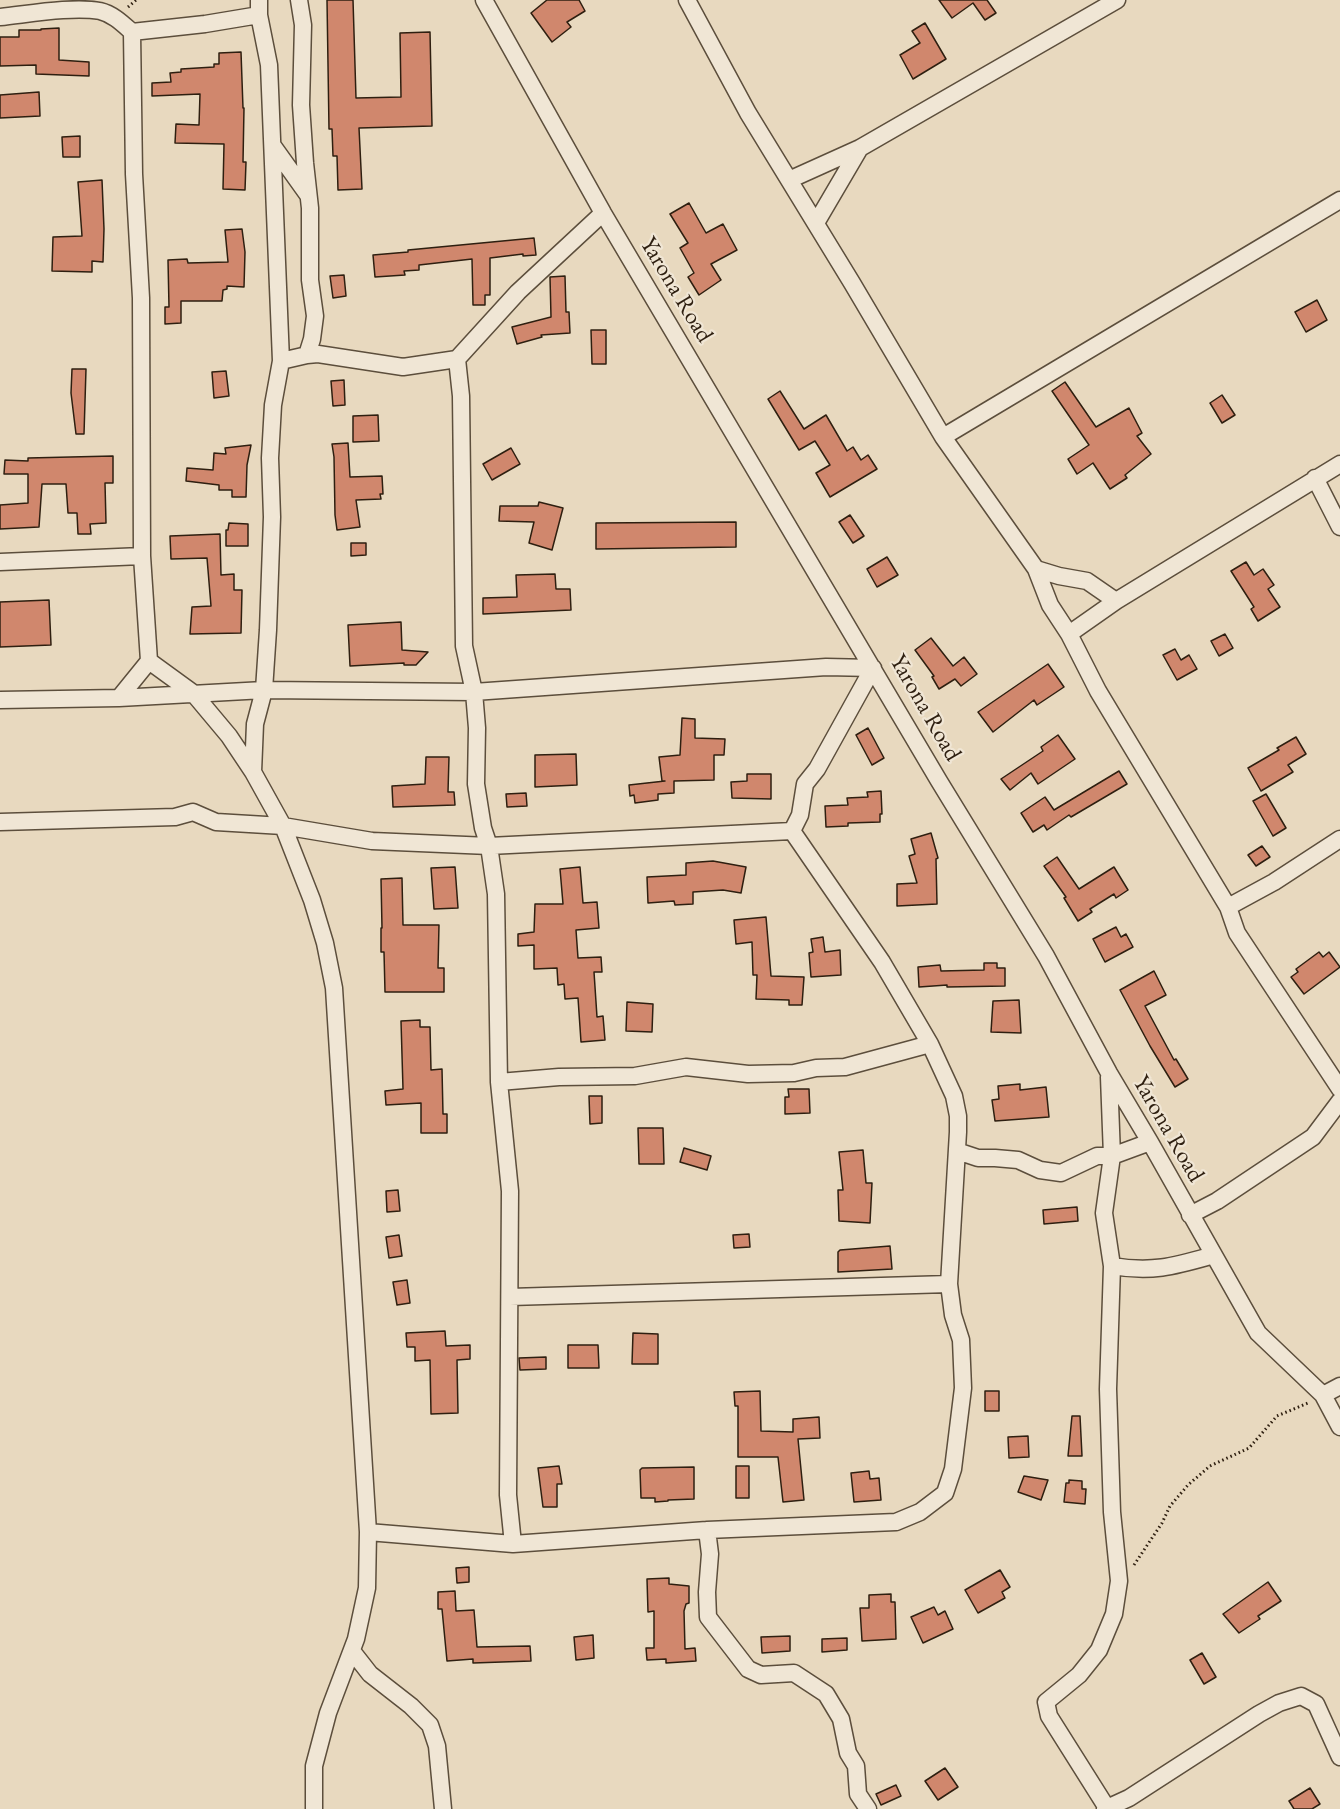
<!DOCTYPE html>
<style>
body{margin:0}
canvas{display:block;background:#e8d9bf}
</style>
<canvas width="1340" height="1809"></canvas>
<script>
const g = document.querySelector('canvas').getContext('2d');
g.lineJoin = 'round';
function paint(path, color) { g.fillStyle = color; g.fill(path, 'evenodd'); }
function trace(path, color, width, dash) { g.strokeStyle = color; g.lineWidth = width; g.lineCap = dash ? 'butt' : 'round'; g.setLineDash(dash || []); g.stroke(path); }
function drawText(font, color, halo, rows, align = 'center') {
  g.font = font + ' "EB Garamond",serif'; g.lineWidth = 4.5; g.setLineDash([]); g.textBaseline = 'middle'; g.strokeStyle = halo; g.fillStyle = color; for (const [text, x, y, turn = 0] of rows) {
    g.save(); g.translate(x, y); g.rotate((+turn || 0) * Math.PI / 180); g.textAlign = isNaN(turn) ? turn : align; if (halo) g.strokeText(text, 0, 0); g.fillText(text, 0, 0); g.restore();
  }
}
const building = new Path2D(`
 M327,0H353L356,98L401,97L400,33L430,32L432,126L359,128L362,189L338,190L337,156H333L332,129H329Z
 M547,0H579L585,11L567,22L571,27L552,42L531,13Z
 M939,0H987L996,13L985,20L973,3L952,18Z
 M925,23L946,59L913,79L900,55L920,43L912,31Z
 M59,28V60L89,62V76L36,74V65L0,66V37H19V30H41V29Z
 M241,52L243,108H244L243,162H246L245,190L223,189L224,144L175,143L176,124L199,125L200,94L152,96V83L171,82L170,73L181,72V69L214,67V64H219V53Z
 M39,92L40,116L0,118V95Z
 M80,136V157H63L62,137Z
 M102,180L104,229L103,262L92,261V272L52,271L53,237L82,236L78,182Z
 M689,203L706,233L723,224L737,250L711,264L721,280L699,295L688,277L694,273L680,248L688,243L670,214Z
 M242,229L245,252L244,287L227,286V289L223,290L222,301H181V323L165,324V307H169L168,260L187,259L188,263L228,262L225,230Z
 M534,238L536,255L523,256V254L490,258V295H485V305H473L472,259L419,265V270L404,271L405,275L375,277L373,255L408,252V250Z
 M344,275L346,296L333,298L330,276Z
 M565,276L566,312H569L570,333L541,335L542,337L517,344L512,327L551,317L550,277Z
 M1317,300L1327,320L1306,332L1295,312Z
 M591,330H606V364H592Z
 M72,369H86L84,434H76L71,393Z
 M226,371L229,396L214,398L212,372Z
 M344,380L345,405L333,406L331,381Z
 M1065,382L1096,427L1129,408L1142,433L1137,436L1151,454L1125,475L1127,478L1110,489L1093,463L1077,474L1068,459L1089,445L1052,391Z
 M780,391L804,429L826,415L847,451L853,447L861,460L868,455L877,469L830,497L816,473L830,465L815,441L799,450L768,399Z
 M1222,395L1235,415L1222,423L1210,403Z
 M378,415L379,441L353,442V416Z
 M348,443L350,477L382,476L383,494H380L381,499L356,500L360,527L337,530L335,515L334,457L332,444Z
 M251,445L247,465L246,497H232V490H219V485L186,481L187,468L213,470L214,453L226,454L225,448Z
 M511,448L520,464L492,480L483,464Z
 M113,456V483H105L106,523L90,524L91,534H78L77,513H68L66,484H42L39,527L0,529V505L28,503V474H4L5,460L28,461V458Z
 M539,502L563,508L552,550L529,543L534,522L499,521L500,506H538Z
 M850,515L864,536L853,543L839,522Z
 M736,522V547L596,549V523Z
 M229,523L248,524V546H226V530H228Z
 M220,534L221,575L234,574V590H242L241,633L190,634L192,607L211,606L207,558L171,559L170,536Z
 M351,543H366V555L351,556Z
 M887,557L898,575L877,587L867,569Z
 M1246,562L1254,575L1263,569L1274,585L1268,589L1280,607L1258,621L1251,609L1254,607L1231,571Z
 M555,574L556,589H570L571,610L483,614V598L517,597L516,575Z
 M49,600L51,645L0,647V602Z
 M401,622L402,650L428,652L416,665H404V663L350,666L348,625Z
 M1225,634L1233,648L1219,656L1211,641Z
 M931,638L953,666L964,657L977,674L961,686L955,679L939,689L932,677L934,676L915,650Z
 M1175,649L1181,660L1189,655L1197,669L1177,680L1163,655Z
 M1048,664L1064,687L1037,705L1034,700L993,732L978,712Z
 M682,718L695,719V738L725,739L724,755H714V780L674,781V793L658,794V800L635,803L634,795L630,796L629,785L665,781H662L659,757L680,755Z
 M868,728L884,758L872,765L856,735Z
 M1058,735L1075,759L1038,784L1031,773L1010,790L1001,779L1043,751L1041,747Z
 M1296,737L1306,754L1288,765L1293,772L1261,791L1248,768L1279,750L1277,748Z
 M576,754L577,785L535,787V755Z
 M426,757H449L448,792H454L455,805L393,807L392,786L425,784Z
 M1119,771L1127,784L1071,817L1069,815L1047,830L1044,825L1033,832L1021,813L1045,797L1054,810Z
 M747,774H771V799L732,798L731,782L747,781Z
 M881,791L882,814H880V822L848,823V826L826,827L825,806L848,805L847,798L868,797L867,792Z
 M526,793L527,806L507,807L506,794Z
 M1266,794L1286,828L1273,836L1253,801Z
 M931,833L938,858L936,859L937,904L897,906V884L917,883L909,856L915,854L911,839Z
 M1262,846L1270,857L1256,866L1248,855Z
 M1057,857L1079,889L1114,867L1128,890L1116,898L1114,894L1090,909L1092,912L1078,921L1064,898L1066,897L1044,866Z
 M713,861L746,867L741,893L723,890L693,892V904L675,905L674,901L648,903L647,877L686,875V863Z
 M455,867L458,908L434,909L431,868Z
 M580,867L583,903L597,902L599,928L576,930L578,958L601,957L602,972H594L597,1017L603,1016L605,1040L581,1042L578,998L565,999L564,984L558,985L557,968L534,969V945L518,946V934L534,932L535,904H563L560,869Z
 M402,878L403,925H439L438,968H444V992H385L384,952H381V928H382L381,879Z
 M766,917L771,976L804,977L802,1005H789V1000L756,999L757,975H753L752,942L736,944L734,920Z
 M1116,927L1121,937L1126,934L1133,947L1105,962L1093,939Z
 M823,937L825,952L840,950L841,975L811,977L809,953L813,952L811,939Z
 M1319,952L1323,957L1329,952L1340,967L1304,994L1291,977L1298,972L1296,969Z
 M984,963H997V968H1005V986L947,987V985L919,987L918,967L940,965L941,971L984,970Z
 M1154,971L1166,995L1145,1006L1174,1060L1176,1059L1188,1079L1175,1087L1150,1046L1120,990Z
 M1019,1000L1021,1033L991,1032L993,1001Z
 M627,1002L653,1004L652,1032L626,1031Z
 M420,1020V1027H430L431,1070L442,1069L443,1114H447V1133H421V1103L386,1105L385,1091L403,1089L401,1021Z
 M1020,1084V1090L1046,1087L1049,1117L995,1121L992,1100L999,1099L998,1086Z
 M788,1089H809L810,1113L785,1114V1097H789Z
 M589,1096H602V1123L590,1124Z
 M638,1128H663L664,1164H639Z
 M684,1148L711,1156L707,1170L680,1162Z
 M863,1150L866,1183H872L870,1223L839,1221L838,1190H843L839,1152Z
 M398,1190L400,1211L387,1212L386,1191Z
 M1077,1207L1078,1221L1044,1224L1043,1210Z
 M749,1234L750,1247L734,1248L733,1235Z
 M399,1235L402,1256L389,1258L386,1237Z
 M890,1246L892,1269L838,1272V1252L840,1250Z
 M407,1280L410,1303L397,1305L393,1282Z
 M445,1331L446,1346L470,1345V1359L457,1360L458,1413L431,1414L430,1360L415,1361V1347H407L406,1333Z
 M633,1333L658,1334V1364H632Z
 M568,1345H598L599,1368H568Z
 M546,1357V1369L520,1370L519,1358Z
 M760,1391L761,1431L793,1432V1419L819,1417L820,1438L798,1439L804,1500L783,1502L778,1457H738V1406H735L734,1392Z
 M985,1391H999V1411H985Z
 M1072,1416H1080L1082,1456H1068Z
 M1028,1436L1029,1457L1009,1458L1008,1437Z
 M559,1466L562,1484H557V1507H543L538,1468Z
 M736,1466H749V1498H736Z
 M694,1467V1499L668,1500V1501L655,1502V1498H641L640,1470L642,1468Z
 M869,1471L870,1479L879,1478L881,1500L854,1502L851,1473Z
 M1024,1476L1048,1480L1041,1500L1018,1492Z
 M1069,1480L1082,1481V1489H1086L1085,1504L1064,1502L1066,1483H1069Z
 M469,1567V1582L457,1583L456,1568Z
 M1000,1570L1010,1587L1002,1592L1005,1598L978,1613L965,1590Z
 M669,1578V1584L689,1586V1603L686,1604L684,1611L685,1649L695,1648L696,1661L666,1663V1659L647,1660L646,1648H654V1611L648,1612L647,1579Z
 M1268,1582L1281,1601L1258,1616L1260,1619L1239,1633L1223,1614Z
 M455,1591L456,1611L474,1610L477,1647L530,1646L531,1661L473,1663V1659L447,1661L442,1609H438V1592Z
 M891,1594V1602H895L896,1639L862,1641L860,1608H869V1595Z
 M934,1607L938,1615L945,1611L953,1629L923,1643L911,1617Z
 M593,1635L594,1658L576,1660L574,1637Z
 M790,1636V1651L762,1653L761,1637Z
 M847,1638V1650L822,1652V1639Z
 M1202,1653L1216,1677L1204,1684L1190,1660Z
 M945,1768L958,1787L938,1800L925,1781Z
 M896,1785L901,1796L881,1805L876,1794Z
 M1310,1788L1320,1804L1312,1809H1294L1289,1801Z`);
paint(building, '#d0876d');
trace(building, '#2e1f10', 1.5);
const street = new Path2D(`
 M299,0L303,25L301,105L305,163L310,208V280L315,316L312,339L307,355
 M484,0L603,213L939,781L1046,956L1109,1073L1150,1142L1258,1333L1323,1395L1340,1427
 M687,0L748,113L852,283L943,437L1036,569L1050,605L1069,634L1098,691L1228,907L1237,933L1340,1089
 M0,17C29,14 73,6 100,11C113,14 123,24 132,32L205,24L259,15
 M273,146L308,195
 M789,180L860,148L1117,0
 M816,223L860,148
 M457,359L461,396L464,646L474,692L477,728L476,784L483,828L489,846L496,894L499,1082L510,1191L508,1495L513,1544
 M281,361L307,355L318,354L403,367L457,359L518,292L603,213
 M943,437L1340,200
 M1315,478L1340,527
 M0,562L142,556
 M1036,569L1059,576L1087,581L1116,601
 M1069,634L1116,601L1340,464
 M149,661L193,693L229,736L253,772L283,826L312,900L325,943L334,988L368,1532L367,1588L356,1639L328,1713L314,1766V1809
 M119,698L149,661L142,556L141,298L134,174L132,32
 M0,700L119,698L264,690L474,692L826,667L873,668L817,769L805,784L800,815L792,831
 M253,772L255,724L264,690L268,630L272,517L270,458L273,405L281,361L269,65L259,15V0
 M0,822L175,817L193,812L216,822L283,826L372,841L489,846L792,831
 M1228,907L1274,882L1340,839
 M499,1082L559,1077L635,1076L686,1067L748,1074L794,1073L816,1068L845,1067L930,1044
 M957,1151L978,1158H995L1018,1160L1040,1170L1061,1173L1097,1156H1112L1150,1142
 M1190,1215L1217,1201L1313,1137L1340,1101
 M1112,1266C1153,1273 1175,1266 1214,1255
 M510,1297L949,1284
 M1323,1395L1340,1386
 M707,1530L710,1554L707,1592L708,1617L748,1669L761,1675L794,1673L826,1694L841,1719L848,1753L856,1766L858,1794L868,1809
 M368,1532L513,1544L707,1530L896,1522L920,1512L945,1493L953,1469L963,1388L961,1340L953,1315L949,1284L958,1132V1116L954,1096L930,1044L882,962L792,831
 M352,1651L370,1674L411,1706L430,1725L437,1746L443,1809
 M1107,1808L1049,1716L1046,1702L1079,1675L1099,1650L1114,1614L1119,1581L1112,1512L1108,1389L1112,1266L1104,1213L1112,1156L1109,1077
 M1105,1809L1129,1798L1259,1714L1279,1703L1301,1696L1316,1704L1340,1757`);
trace(street, '#5c4e3c', 19);
trace(new Path2D(`
 M128,7L136,0
 M1134,1565L1162,1523L1170,1506L1188,1485L1210,1466L1249,1448L1277,1416L1308,1403`), '#2e1f10', 3, [1.5, 3]);
trace(street, '#f0e6d5', 16);
drawText('24px', '#2e1f10', '#f0e6d5', [
 ["Yarona Road",676,290,59],
 ["Yarona Road",925,708,60],
 ["Yarona Road",1168,1129,60]
]);
</script>
